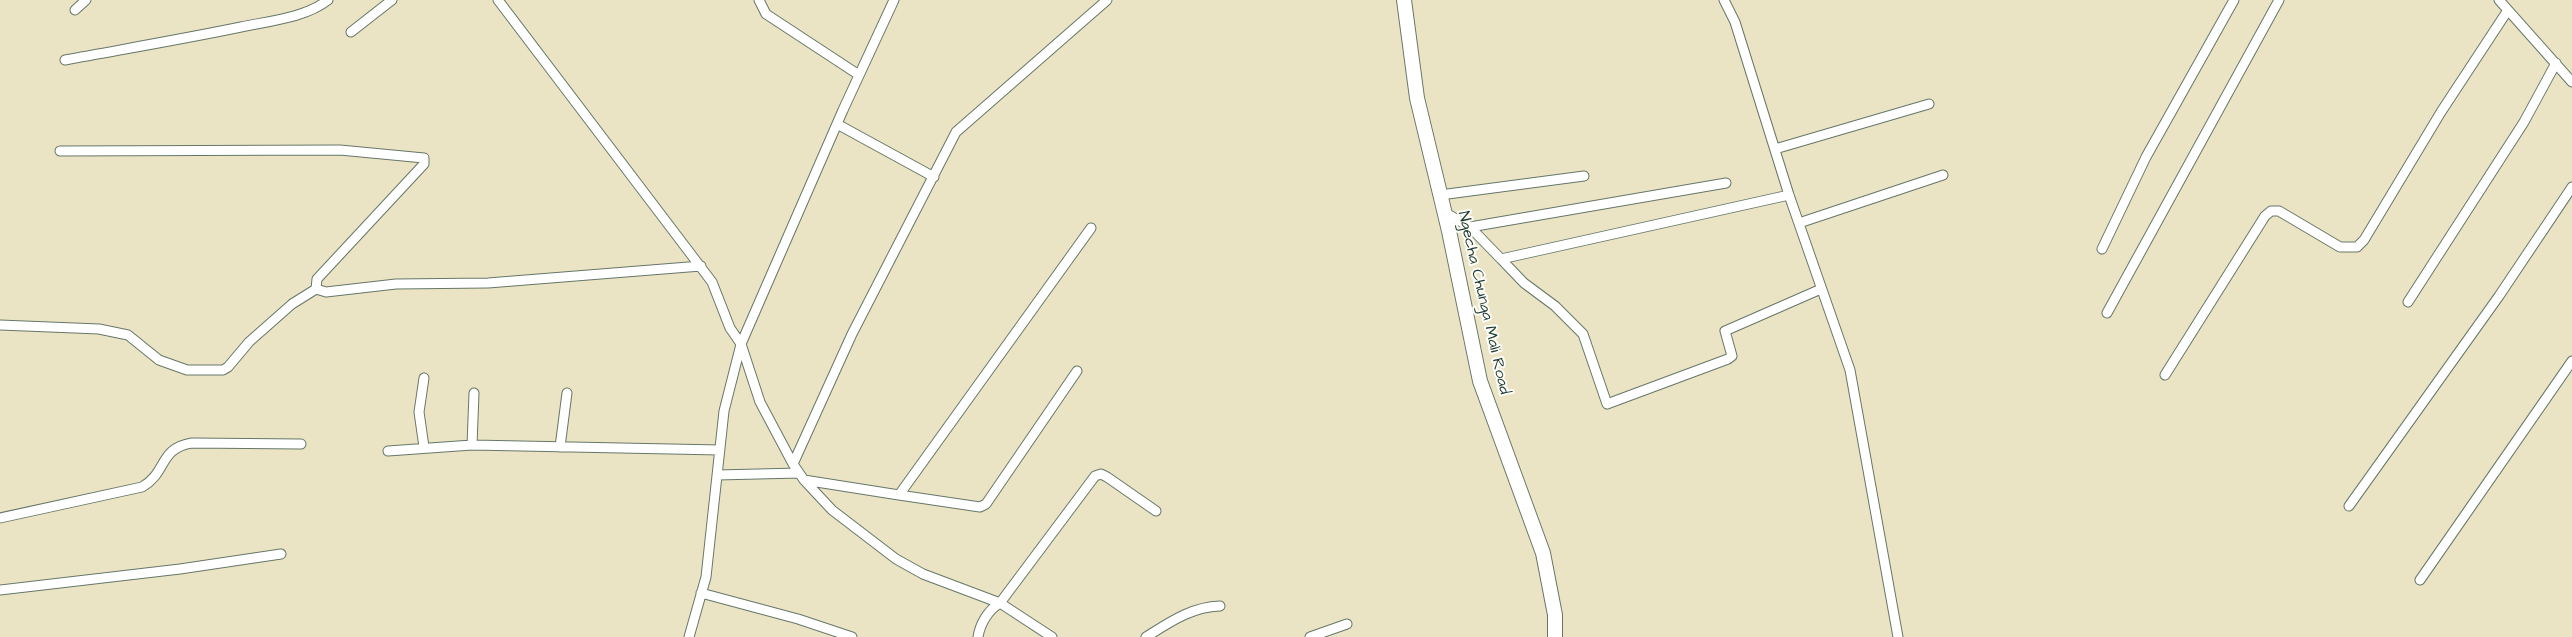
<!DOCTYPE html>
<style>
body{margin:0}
canvas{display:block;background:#eae4c5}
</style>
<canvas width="2572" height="637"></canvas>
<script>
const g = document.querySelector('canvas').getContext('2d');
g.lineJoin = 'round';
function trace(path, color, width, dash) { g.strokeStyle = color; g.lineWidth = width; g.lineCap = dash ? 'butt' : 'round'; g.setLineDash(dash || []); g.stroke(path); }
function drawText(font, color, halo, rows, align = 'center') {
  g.font = font + ' "Architects Daughter",sans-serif'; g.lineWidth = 4; g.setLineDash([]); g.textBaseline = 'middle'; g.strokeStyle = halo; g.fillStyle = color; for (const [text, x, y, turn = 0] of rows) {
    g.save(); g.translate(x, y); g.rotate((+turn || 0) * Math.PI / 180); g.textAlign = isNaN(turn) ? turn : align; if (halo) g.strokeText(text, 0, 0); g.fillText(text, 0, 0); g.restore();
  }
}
const street = new Path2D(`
 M498,0L712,282L730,328L741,344L760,402L793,464L804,480L832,510L896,559L923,574L1000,603L1052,637
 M759,0L766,14L859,75
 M1724,0L1735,22L1789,195L1850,370L1898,637
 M2499,0L2572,82
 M75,10L86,0
 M351,32L392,0
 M65,60C124,49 183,39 241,27C269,21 305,18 328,0
 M837,124L934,177
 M1775,149L1929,104
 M60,151L340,150L424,158V164L317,279L316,289
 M1440,195L1584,176
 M1444,212L1470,227L1501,259L1789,195
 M1799,223L1943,175
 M1470,227L1726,183
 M2102,249L2146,157L2234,0
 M1501,259L1524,283L1555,306L1583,334L1607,404L1728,359L1732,356L1725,331L1821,289
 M2408,302L2524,122L2556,63
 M2107,313L2279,0
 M0,325L99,329L128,335L159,360L187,370H223L228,367L249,342L292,304L316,289L326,292L396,284L488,283L701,266
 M2165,375L2265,216L2271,211H2279L2340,247H2357L2364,240L2441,112L2508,10
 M472,445L474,393
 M424,447L419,412L424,378
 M560,447L567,393
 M388,451L472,445L720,450
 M793,464L852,334L956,132L1107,0
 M717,475L799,473
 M804,480L899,495L1091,228
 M899,495L980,507L986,504L1077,371
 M2349,506L2499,296L2572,187
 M0,518L142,487C167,473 159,448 192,443L301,444
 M2420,580L2572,361
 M0,590L180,569L281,554
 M701,593L798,619L852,637
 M689,637L706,577L724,411L741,344L843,110L894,0
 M978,637C980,624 988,610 1000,603L1095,476L1101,474L1107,477L1156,511
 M1146,637C1170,622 1191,607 1220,606
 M1310,637L1347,624`);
const primary = new Path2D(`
 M1404,0L1417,98L1449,231L1480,381L1543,553L1555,615V637`);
trace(street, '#667767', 11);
trace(primary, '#667767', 16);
trace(street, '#fff', 9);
trace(primary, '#fff', 14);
drawText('16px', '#1f3d34', '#fdfcf7', [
 ["Ngecha Chunga Mali Road",1483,303,77]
]);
</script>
